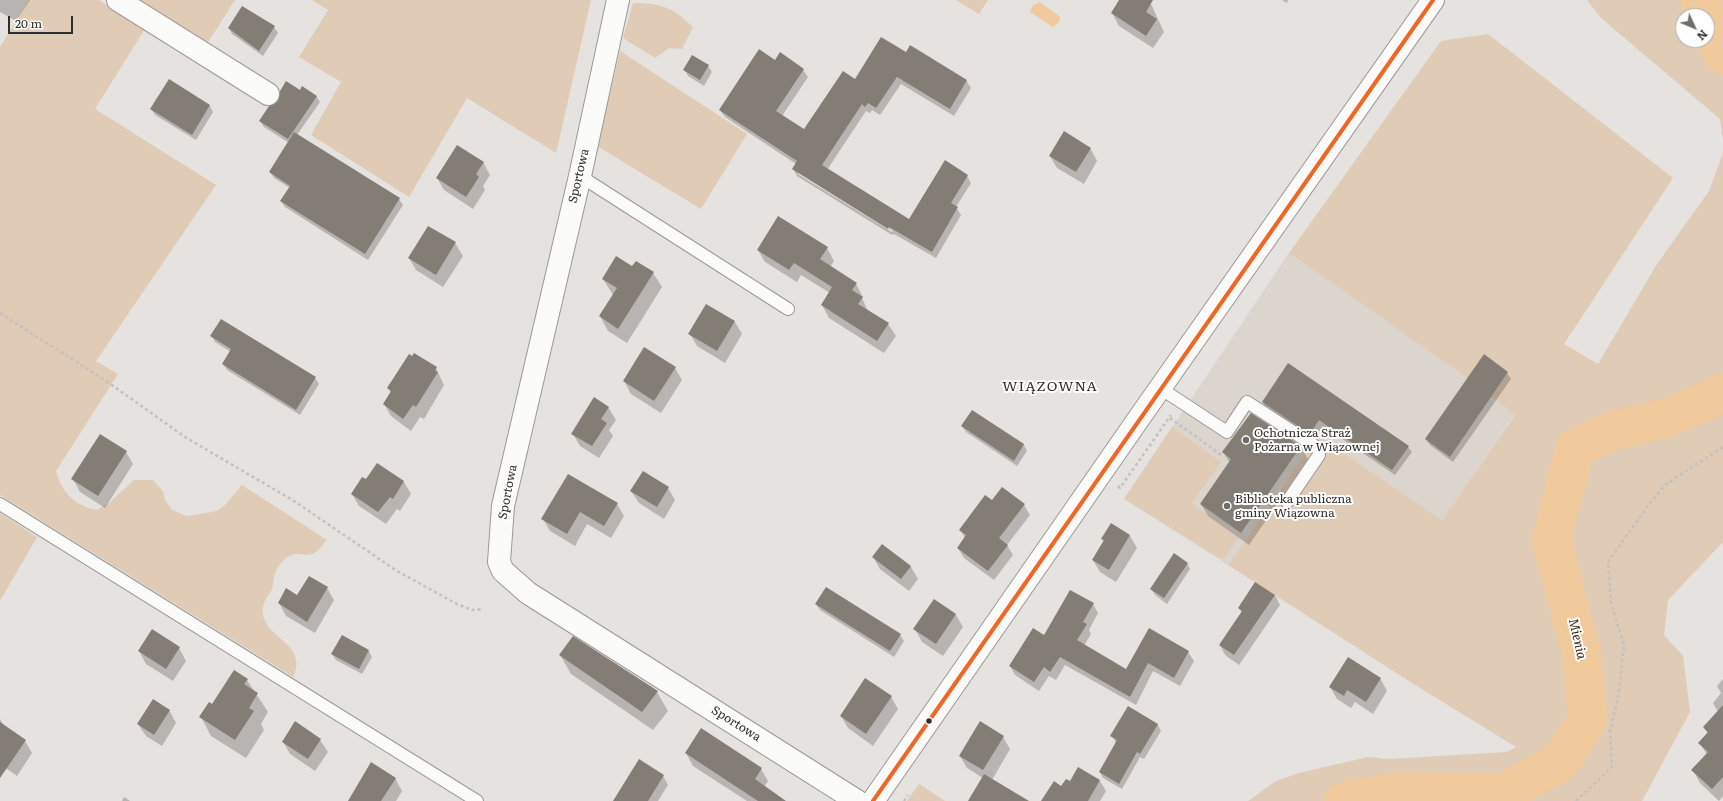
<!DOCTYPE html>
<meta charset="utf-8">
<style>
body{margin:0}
#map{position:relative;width:1723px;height:801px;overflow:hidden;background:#e5e2df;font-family:Literata,serif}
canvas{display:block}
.north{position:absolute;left:1675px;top:8px;width:40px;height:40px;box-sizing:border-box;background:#fff;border:1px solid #acabab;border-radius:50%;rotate:134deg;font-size:11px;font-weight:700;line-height:16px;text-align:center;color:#2f2e2c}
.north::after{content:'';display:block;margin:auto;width:14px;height:18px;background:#6f6d6b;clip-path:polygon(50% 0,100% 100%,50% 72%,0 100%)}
.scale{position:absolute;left:8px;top:16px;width:65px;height:18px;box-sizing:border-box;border:2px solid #2f2e2c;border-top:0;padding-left:5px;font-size:12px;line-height:14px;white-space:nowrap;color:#2f2e2c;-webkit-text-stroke:3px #fff;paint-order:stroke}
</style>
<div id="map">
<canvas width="1723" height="801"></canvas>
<div class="north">N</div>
<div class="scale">20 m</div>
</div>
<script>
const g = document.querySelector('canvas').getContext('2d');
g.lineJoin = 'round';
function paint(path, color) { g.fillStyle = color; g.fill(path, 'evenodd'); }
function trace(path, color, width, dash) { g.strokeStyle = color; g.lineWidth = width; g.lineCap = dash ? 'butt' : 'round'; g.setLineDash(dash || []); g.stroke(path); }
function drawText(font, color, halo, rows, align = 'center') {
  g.font = font + ' Literata,serif'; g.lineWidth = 4; g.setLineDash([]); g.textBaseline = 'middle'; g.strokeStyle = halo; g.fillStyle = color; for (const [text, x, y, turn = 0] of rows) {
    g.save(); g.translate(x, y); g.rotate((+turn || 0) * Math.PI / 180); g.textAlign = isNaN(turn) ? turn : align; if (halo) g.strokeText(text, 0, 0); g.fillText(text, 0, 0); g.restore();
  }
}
paint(new Path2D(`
 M1289,253L1467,378L1515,414L1442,520L1318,435L1228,565L1124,499Z`), '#dcd5ce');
paint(new Path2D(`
 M29,0H99L145,29L95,109L216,185L96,361L118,374L56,471C62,493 75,506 97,510L110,502L134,480H153L163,491L165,500L172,510L187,516L217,511L225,505L242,485L327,540C323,544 319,551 314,553C308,556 302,554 296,554C288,554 279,564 276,571C273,576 274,583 272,589C269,595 263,602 263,608C259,638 310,642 293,677L0,495V47Z
 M137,0H235L207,44Z
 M312,0H591L556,153L467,98L409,197L311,135L341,82L299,57L328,10Z
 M956,0H988L979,14Z
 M1587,0H1723V140L1720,119L1601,18ZM1683,16H1707V40H1683Z
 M633,3C661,3 672,7 693,27L682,49L669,48L655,58L623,38Z
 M1488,34L1673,178L1564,344L1598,364L1657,264L1709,191L1723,153V542L1668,600L1664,635L1683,656L1690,712L1642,801H1248L1276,781L1299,773L1368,757L1389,759L1507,752L1516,747L1412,683L1228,565L1318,435L1442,520L1515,415L1467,378L1289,253L1441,41Z
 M620,51L747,134L701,209L597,146Z
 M1172,427L1221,462L1192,503L1238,538L1223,560L1124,499Z
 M0,513L37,537L0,601Z
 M919,784L945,801H907Z`), '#e0cbb6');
paint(new Path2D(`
 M1040,2L1060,17L1059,22L1053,27L1030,12L1033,5Z`), '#f0c99c');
paint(new Path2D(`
 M0,0H30L16,21L0,12Z
 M1121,0H1145L1151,4L1164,32L1153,48L1119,26L1112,13Z
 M1282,0H1288L1287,3Z
 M274,27L278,33L263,56L232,34L229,28Z
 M906,53L966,80L971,88L954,116L901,84L880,115L872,110L870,113L866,111L827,170L909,220L967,176L971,183L956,207L961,215L936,258L894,234L892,235L797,176L793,169L796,164L725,117L720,110L775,61L803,70L808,77L782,116L804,131L856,81ZM798,172L893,231L892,232L798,174Z
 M708,66L712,72L704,86L688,76L685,70Z
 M169,81L210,106L213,112L196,140L155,115L151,109Z
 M300,91L316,96L320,102L297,135L399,199L403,205L368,260L285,207L281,201L290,188L274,178L270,172L289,143L264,127L260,121Z
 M1090,148L1097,161L1084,184L1057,168L1050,156Z
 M483,162L490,175L483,186L485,190L473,209L444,190L437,178Z
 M428,228L455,243L463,256L443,287L416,270L409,258Z
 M827,248L834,261L830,267L856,284L863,297L862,298L868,311L888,324L896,336L884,353L829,318L822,305L830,293L801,275L797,282L765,262L758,250Z
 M633,268L653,273L662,287L627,343L608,331L600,316L613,295L603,279Z
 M707,305L735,322L742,334L725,363L697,346L690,334Z
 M212,336L315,378L319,384L300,415L227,370L223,364L231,352L215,342Z
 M1289,364L1408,447L1412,452L1395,475L1323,426L1313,439L1266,408L1263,403Z
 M436,368L444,385L424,419L420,417L411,431L391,416L384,404L391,393L388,388Z
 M675,368L682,380L661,413L631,394L624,381Z
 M1507,373L1511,379L1453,462L1430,445L1426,439Z
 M608,407L616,420L609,430L613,436L599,458L580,446L573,434Z
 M972,411L1024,445L1027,451L1017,466L966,432L962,426Z
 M1251,415L1301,447L1308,459L1249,545L1208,516L1201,504L1230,463L1223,452Z
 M126,452L133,464L105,508L80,492L73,479Z
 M366,481L404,482L411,494L400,511L397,509L386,524L359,506L352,494Z
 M668,488L675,500L664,519L639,503L631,491Z
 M617,504L624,516L611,538L587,524L575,546L550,531L543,519Z
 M1024,505L1030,515L1007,545L1013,555L994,580L964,558L958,548L965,538L960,530Z
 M1111,524L1130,536L1137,548L1116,582L1100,572L1093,560L1104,542L1102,539Z
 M882,545L911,567L918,579L909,591L880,569L873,557Z
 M1187,563L1190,569L1167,604L1155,595L1151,589Z
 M327,588L334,600L315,633L286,616L279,603Z
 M1275,595L1280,605L1239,665L1225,655L1220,645L1242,613L1239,608Z
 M935,600L956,615L963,627L943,656L922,642L915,629Z
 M816,604L900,635L904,641L894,657L820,610Z
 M1093,604L1098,613L1089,630L1091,634L1084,646L1126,671L1150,629L1188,652L1194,661L1180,686L1153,671L1136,705L1065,665L1056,680L1049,676L1039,691L1015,675L1010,666L1044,636Z
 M153,631L179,648L186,661L173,681L146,664L139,651Z
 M342,636L369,651L372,657L362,674L336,660L332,654Z
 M573,638L657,692L668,711L653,730L571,674L560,655Z
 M1380,678L1387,691L1373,714L1355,702L1351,708L1337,699L1330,687Z
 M1723,679V796L1719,801L1700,783L1693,770L1707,755L1700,743L1708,734L1704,728L1718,712L1713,703L1721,693L1717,686Z
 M247,680L268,712L261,724L264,730L246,758L211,736L201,717L212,706Z
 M891,697L898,709L873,746L848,728L841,716Z
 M1128,707L1158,725L1161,731L1144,759L1140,757L1122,789L1103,778L1100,772L1116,743L1112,736Z
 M169,710L176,723L162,746L146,736L138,724Z
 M0,719L5,727L25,741L32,753L17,776L0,764Z
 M1003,737L1010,749L992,780L1015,801H971L983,778L967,768L960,756Z
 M320,740L328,752L315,771L290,754L283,742Z
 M686,753L761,769L768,781L764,787L784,801H747L693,766Z
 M663,776L668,785L658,801H614Z
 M395,778L402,791L396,801H349Z
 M1100,781L1106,791L1100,801H1042L1070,783Z
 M124,797L130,801H122Z`), '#0003');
trace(new Path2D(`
 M1700,0L1723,55
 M1344,801L1394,792L1503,793L1560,762L1588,718L1581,651L1551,540L1575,448L1608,432L1669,417L1723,393`), '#f0c99c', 39);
paint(new Path2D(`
 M1119,0H1153L1146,12L1157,19L1146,36L1111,13Z
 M242,6L275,26L259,51L228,28Z
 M881,37L906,52L910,45L967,80L950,109L897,77L876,108L868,103L865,107L862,104L822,165L909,219L945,160L968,175L951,203L958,207L932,252L889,227L888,229L792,169L797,161L719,110L759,49L775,60L780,52L804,69L776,111L804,129L843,71L855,79Z
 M692,55L709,65L700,80L683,70Z
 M169,79L210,105L192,135L150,109Z
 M286,81L300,90L302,86L317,96L288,139L259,121L269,106L278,101L280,91Z
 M1064,131L1091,148L1076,172L1049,156Z
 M294,132L400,198L365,254L280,201L290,186L269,172Z
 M457,145L484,162L476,174L479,177L466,197L436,178Z
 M778,216L828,247L820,259L857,283L852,290L863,297L858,304L889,323L877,341L821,305L832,287L794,263L789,270L757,250Z
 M428,226L456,242L436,275L408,258Z
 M616,256L632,266L636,261L654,272L618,329L599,316L617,288L602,279Z
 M706,304L735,321L717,351L688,334Z
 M221,319L316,377L296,410L222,364L231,349L210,336Z
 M644,347L676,367L654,401L623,381Z
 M414,353L437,367L435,371L438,372L416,407L413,405L403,419L383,404L391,391L387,388L409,354L412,356Z
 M1484,354L1508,372L1450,457L1425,439Z
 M1288,363L1409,446L1392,470L1319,420L1310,434L1262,402Z
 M594,397L609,407L601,419L607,423L592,446L571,434Z
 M972,410L1024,444L1014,461L961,426Z
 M1251,413L1301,446L1241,533L1200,504L1231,459L1222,452Z
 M100,434L127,451L98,496L71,479Z
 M377,463L404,481L393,499L390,497L378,512L351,494L362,477L366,479Z
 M643,471L669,487L657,507L630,491Z
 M568,474L618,503L604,526L580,512L567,534L541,519Z
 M1002,487L1025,504L999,538L1008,545L988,571L957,548L966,535L959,530L985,495L992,500Z
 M1111,523L1130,535L1109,570L1092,560L1104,540L1101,539Z
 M882,544L911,566L901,579L872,557Z
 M1174,553L1188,563L1164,598L1150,589Z
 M309,576L328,587L307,622L278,603L286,588L297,595Z
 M1255,582L1275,595L1234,655L1219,645L1242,611L1238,608Z
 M826,587L901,634L890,651L815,604Z
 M1070,590L1094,603L1083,622L1087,624L1077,640L1126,669L1149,628L1189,651L1174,678L1148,663L1130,697L1060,657L1050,672L1044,667L1034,682L1009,666L1033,628L1044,635Z
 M934,599L956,614L936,644L913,629Z
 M152,629L180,647L166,669L138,651Z
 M342,635L369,650L359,669L331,654Z
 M573,636L658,691L642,712L559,655Z
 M1348,657L1381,678L1366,702L1347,690L1344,696L1329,687Z
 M234,670L248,679L244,684L258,693L249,708L254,711L235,740L199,717L209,702L212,704Z
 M865,678L892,696L866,734L840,716Z
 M153,699L170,710L154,735L137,724Z
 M1723,705V777L1712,789L1691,770L1708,752L1698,743L1708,732L1703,727Z
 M1128,706L1158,724L1140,754L1137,752L1119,784L1099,772L1117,740L1110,736Z
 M295,721L321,739L308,759L282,742Z
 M980,721L1004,736L983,770L959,756Z
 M0,722L26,740L0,778Z
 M701,728L762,768L755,779L786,801H758L685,753Z
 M639,759L664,775L648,801H613Z
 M371,762L396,778L381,801H348Z
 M1078,767L1100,780L1088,801H1041L1054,781L1061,786L1066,779L1070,781Z
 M984,774L1029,801H968Z`), '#847d75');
const lane = new Path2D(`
 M580,176L788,309
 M1160,388L1227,432L1247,402L1318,448L1319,455L1287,502
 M0,504L477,801`);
const street = new Path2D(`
 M118,0L268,94
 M618,0L580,176L503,506L499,562L503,571L528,593L857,801`);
const secondary = new Path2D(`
 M873,801L1144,411L1433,0`);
trace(lane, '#9b9997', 14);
trace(street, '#9b9997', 24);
trace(secondary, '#9b9997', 24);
trace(new Path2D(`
 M0,313L109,383L185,437L294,501L397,571L457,604L472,610L483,609
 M1170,418L1224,457
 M1118,486L1120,488L1171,415
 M904,801L908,795
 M1576,801L1612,767L1610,731L1618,698L1624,645L1611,603L1608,562L1649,504L1666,484L1723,447`), '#c3c2c1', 2.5, [3, 3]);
trace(lane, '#fbfbfa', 12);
trace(street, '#fbfbfa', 22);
trace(secondary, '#fbfbfa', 22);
trace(new Path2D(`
 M873,801L1433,0`), '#f26522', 4);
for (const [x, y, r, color] of [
 [1246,440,4,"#6f6d6b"],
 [1227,506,4,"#6f6d6b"],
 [929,721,3.5,"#2f2e2c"]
]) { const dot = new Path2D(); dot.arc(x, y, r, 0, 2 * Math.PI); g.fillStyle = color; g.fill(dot); trace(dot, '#fff', 1.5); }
drawText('12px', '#2f2e2c', '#fff', [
 ["Sportowa",579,176,-77],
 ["Sportowa",508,492,-79],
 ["Sportowa",736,724,32]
]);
drawText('12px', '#2f2e2c', '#fff', [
 ["Ochotnicza Straż",1254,433],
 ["Pożarna w Wiązownej",1254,447],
 ["Biblioteka publiczna",1235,499],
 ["gminy Wiązowna",1235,513]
], 'left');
drawText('italic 13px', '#412a0f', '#fff', [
 ["Mienia",1577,639,77]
]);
g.letterSpacing = '1px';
drawText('14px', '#332f2b', '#fff', [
 ["WIĄZOWNA",1050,387]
]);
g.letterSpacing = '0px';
</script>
